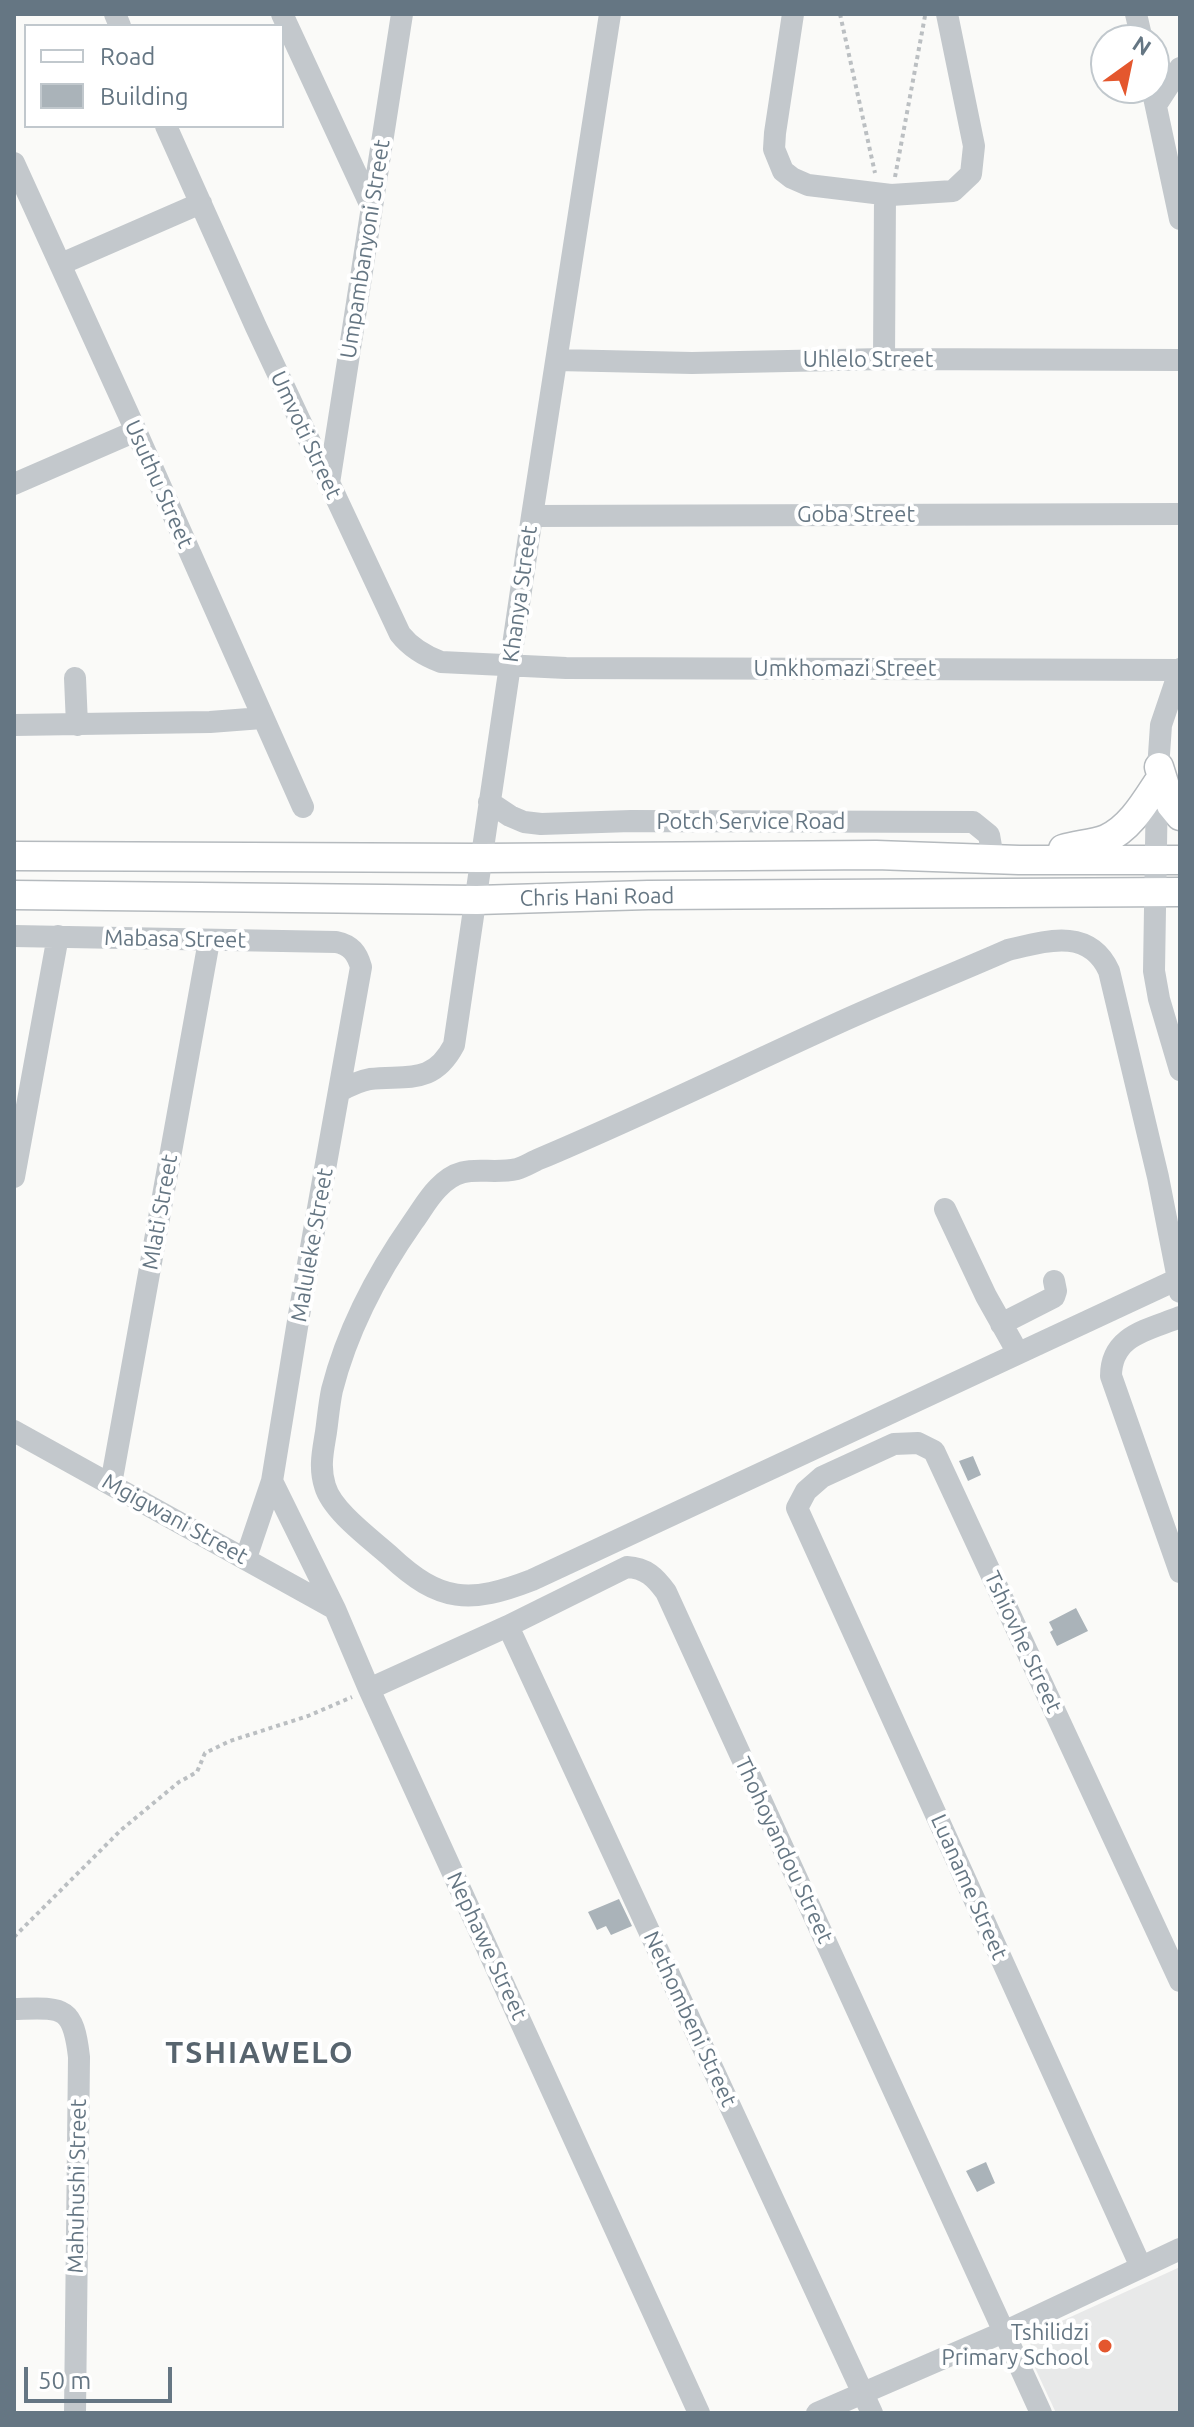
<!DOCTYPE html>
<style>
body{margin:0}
#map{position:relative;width:1194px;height:2427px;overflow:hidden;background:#fafaf8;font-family:Ubuntu,sans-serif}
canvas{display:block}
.frame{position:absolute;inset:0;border:16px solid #657683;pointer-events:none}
.legend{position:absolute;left:24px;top:24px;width:260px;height:104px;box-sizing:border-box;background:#fff;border:2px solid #c1c8cd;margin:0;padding:10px 14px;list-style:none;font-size:24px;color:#657683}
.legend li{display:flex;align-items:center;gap:16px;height:40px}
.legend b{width:40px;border:2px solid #c1c8cd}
.north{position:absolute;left:1090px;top:24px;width:80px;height:80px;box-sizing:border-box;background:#fff;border:2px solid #c1c8cd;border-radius:50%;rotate:33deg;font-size:22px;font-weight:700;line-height:32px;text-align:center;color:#657683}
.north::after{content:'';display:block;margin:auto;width:28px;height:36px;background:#e4572e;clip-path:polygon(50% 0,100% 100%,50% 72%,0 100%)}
.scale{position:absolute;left:24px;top:2367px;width:148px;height:36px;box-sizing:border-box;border:4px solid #657683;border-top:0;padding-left:10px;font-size:24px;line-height:28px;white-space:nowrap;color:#657683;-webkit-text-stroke:6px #fff;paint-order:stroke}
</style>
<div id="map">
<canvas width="1194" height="2427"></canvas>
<div class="frame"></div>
<ul class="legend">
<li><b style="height:10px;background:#fff"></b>Road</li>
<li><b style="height:22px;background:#aab3b9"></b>Building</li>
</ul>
<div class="north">N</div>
<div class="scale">50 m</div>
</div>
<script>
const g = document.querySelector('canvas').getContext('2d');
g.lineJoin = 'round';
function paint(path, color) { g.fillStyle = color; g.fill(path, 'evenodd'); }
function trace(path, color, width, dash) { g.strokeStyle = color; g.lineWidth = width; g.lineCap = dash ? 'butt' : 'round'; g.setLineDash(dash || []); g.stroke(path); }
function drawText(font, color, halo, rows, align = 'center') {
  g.font = font + ' Ubuntu,sans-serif'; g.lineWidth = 8; g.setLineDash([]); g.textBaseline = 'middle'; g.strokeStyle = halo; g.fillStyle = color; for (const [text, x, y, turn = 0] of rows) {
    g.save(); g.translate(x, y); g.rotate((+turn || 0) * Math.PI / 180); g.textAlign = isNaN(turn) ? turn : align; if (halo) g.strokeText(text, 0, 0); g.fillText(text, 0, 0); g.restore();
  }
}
paint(new Path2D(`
 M1180,2267V2413H1056L1030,2357L1031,2335Z`), '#e8e9e9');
paint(new Path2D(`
 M973,1456L981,1475L968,1481L959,1461Z
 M1076,1608L1088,1631L1057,1646L1050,1632L1053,1630L1049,1622Z
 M619,1899L632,1926L611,1935L606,1926L597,1930L588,1912Z
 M986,2162L995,2183L977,2192L966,2171Z`), '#aab3b9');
const major = new Path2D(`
 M1159,767L1171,805L1180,816
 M1063,849C1076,845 1093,844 1106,839C1129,829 1144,804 1157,784
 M14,856L483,858L876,855L1019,860H1180
 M14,895L477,900L648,895L1180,892`);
trace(major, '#b5babe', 31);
trace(new Path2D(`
 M840,14L875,173
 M895,177L925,16
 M14,1937L121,1830L179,1782L197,1772L205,1753L230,1741L308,1716L352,1697`), '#bbbfc2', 4, [4, 4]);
trace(new Path2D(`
 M115,14L120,26
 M282,14L371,206
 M793,14L775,133L774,149L783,171L792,178L808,185L891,195L953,191L971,174L974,146L947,14
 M1136,14L1142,40
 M1152,88L1180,219
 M1156,105L1180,68
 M166,126L256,327L400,634C411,648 425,656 441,662L566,668L1180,670
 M14,163L136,431L303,807
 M61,264L201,203
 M884,359L885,196
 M557,360L692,363L884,359L1180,360
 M329,483L402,14
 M14,484L136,431
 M532,516L1180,514
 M1180,669L1161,725L1157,784L1154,971L1159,999L1180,1070
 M75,678L77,725
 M14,725L210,722L262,718
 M489,802L510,816L524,822L541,824L631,821L973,822L989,835L993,858
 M14,936L336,942C351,945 357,953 361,967L299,1315L272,1481L246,1558
 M340,1091C349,1086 359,1081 370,1079C408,1075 433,1085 454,1045L532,516L610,14
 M14,1177L58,936
 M945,1209L986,1296L1018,1353
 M1178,1279L532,1580C470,1604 440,1603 390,1556C371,1539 332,1511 325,1486C319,1467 323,1451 326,1432C328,1418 329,1404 332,1390C347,1331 378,1272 413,1222C421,1211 428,1198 438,1188C464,1160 485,1176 517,1169C524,1167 532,1162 539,1159C639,1117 737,1069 836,1024C893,998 951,975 1008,950C1046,941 1089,927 1109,971L1158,1177L1178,1279L1180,1292
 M1180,1317C1148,1330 1111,1335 1111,1376L1180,1572
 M1001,1324L1054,1297L1056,1291L1054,1281
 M14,1431L335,1609
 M272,1481L335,1609L369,1689L699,2413
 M111,1484L209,941
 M508,1626L872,2413
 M369,1689L508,1626L627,1567C646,1568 655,1577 666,1592L1041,2413
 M14,2009C62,2008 73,2004 79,2057L75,2413
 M1141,2267L797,1508L806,1491L822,1477L894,1444L918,1443L934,1451L1180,1981
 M817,2413L1004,2332L1180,2249`), '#c3c8cc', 22);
trace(major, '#fff', 28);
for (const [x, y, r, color] of [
 [1105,2346,8,"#e4572e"]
]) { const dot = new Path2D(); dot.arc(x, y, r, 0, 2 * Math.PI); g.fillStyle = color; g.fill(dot); trace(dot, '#fff', 3); }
drawText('22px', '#657683', '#fff', [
 ["Umpambanyoni Street",365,249,-81],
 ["Uhlelo Street",868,360],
 ["Umvoti Street",306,435,65],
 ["Usuthu Street",159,484,66],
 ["Goba Street",856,515],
 ["Khanya Street",520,594,-82],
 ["Umkhomazi Street",845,669],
 ["Potch Service Road",751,822],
 ["Chris Hani Road",597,897,-1],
 ["Mabasa Street",175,939,1],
 ["Mlati Street",160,1212,-80],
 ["Maluleke Street",312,1245,-80],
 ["Mgigwani Street",175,1519,29],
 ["Tshiovhe Street",1023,1642,65],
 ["Thohoyandou Street",784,1850,65],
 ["Luaname Street",969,1887,66],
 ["Nephawe Street",487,1946,65],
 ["Nethombeni Street",690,2019,65],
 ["Mahuhushi Street",77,2186,-89]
]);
drawText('22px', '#657683', '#fff', [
 ["Tshilidzi",1089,2333],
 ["Primary School",1089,2358]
], 'right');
g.letterSpacing = '2px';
drawText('bold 30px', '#57646e', '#fff', [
 ["TSHIAWELO",260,2053]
]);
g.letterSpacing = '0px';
</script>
